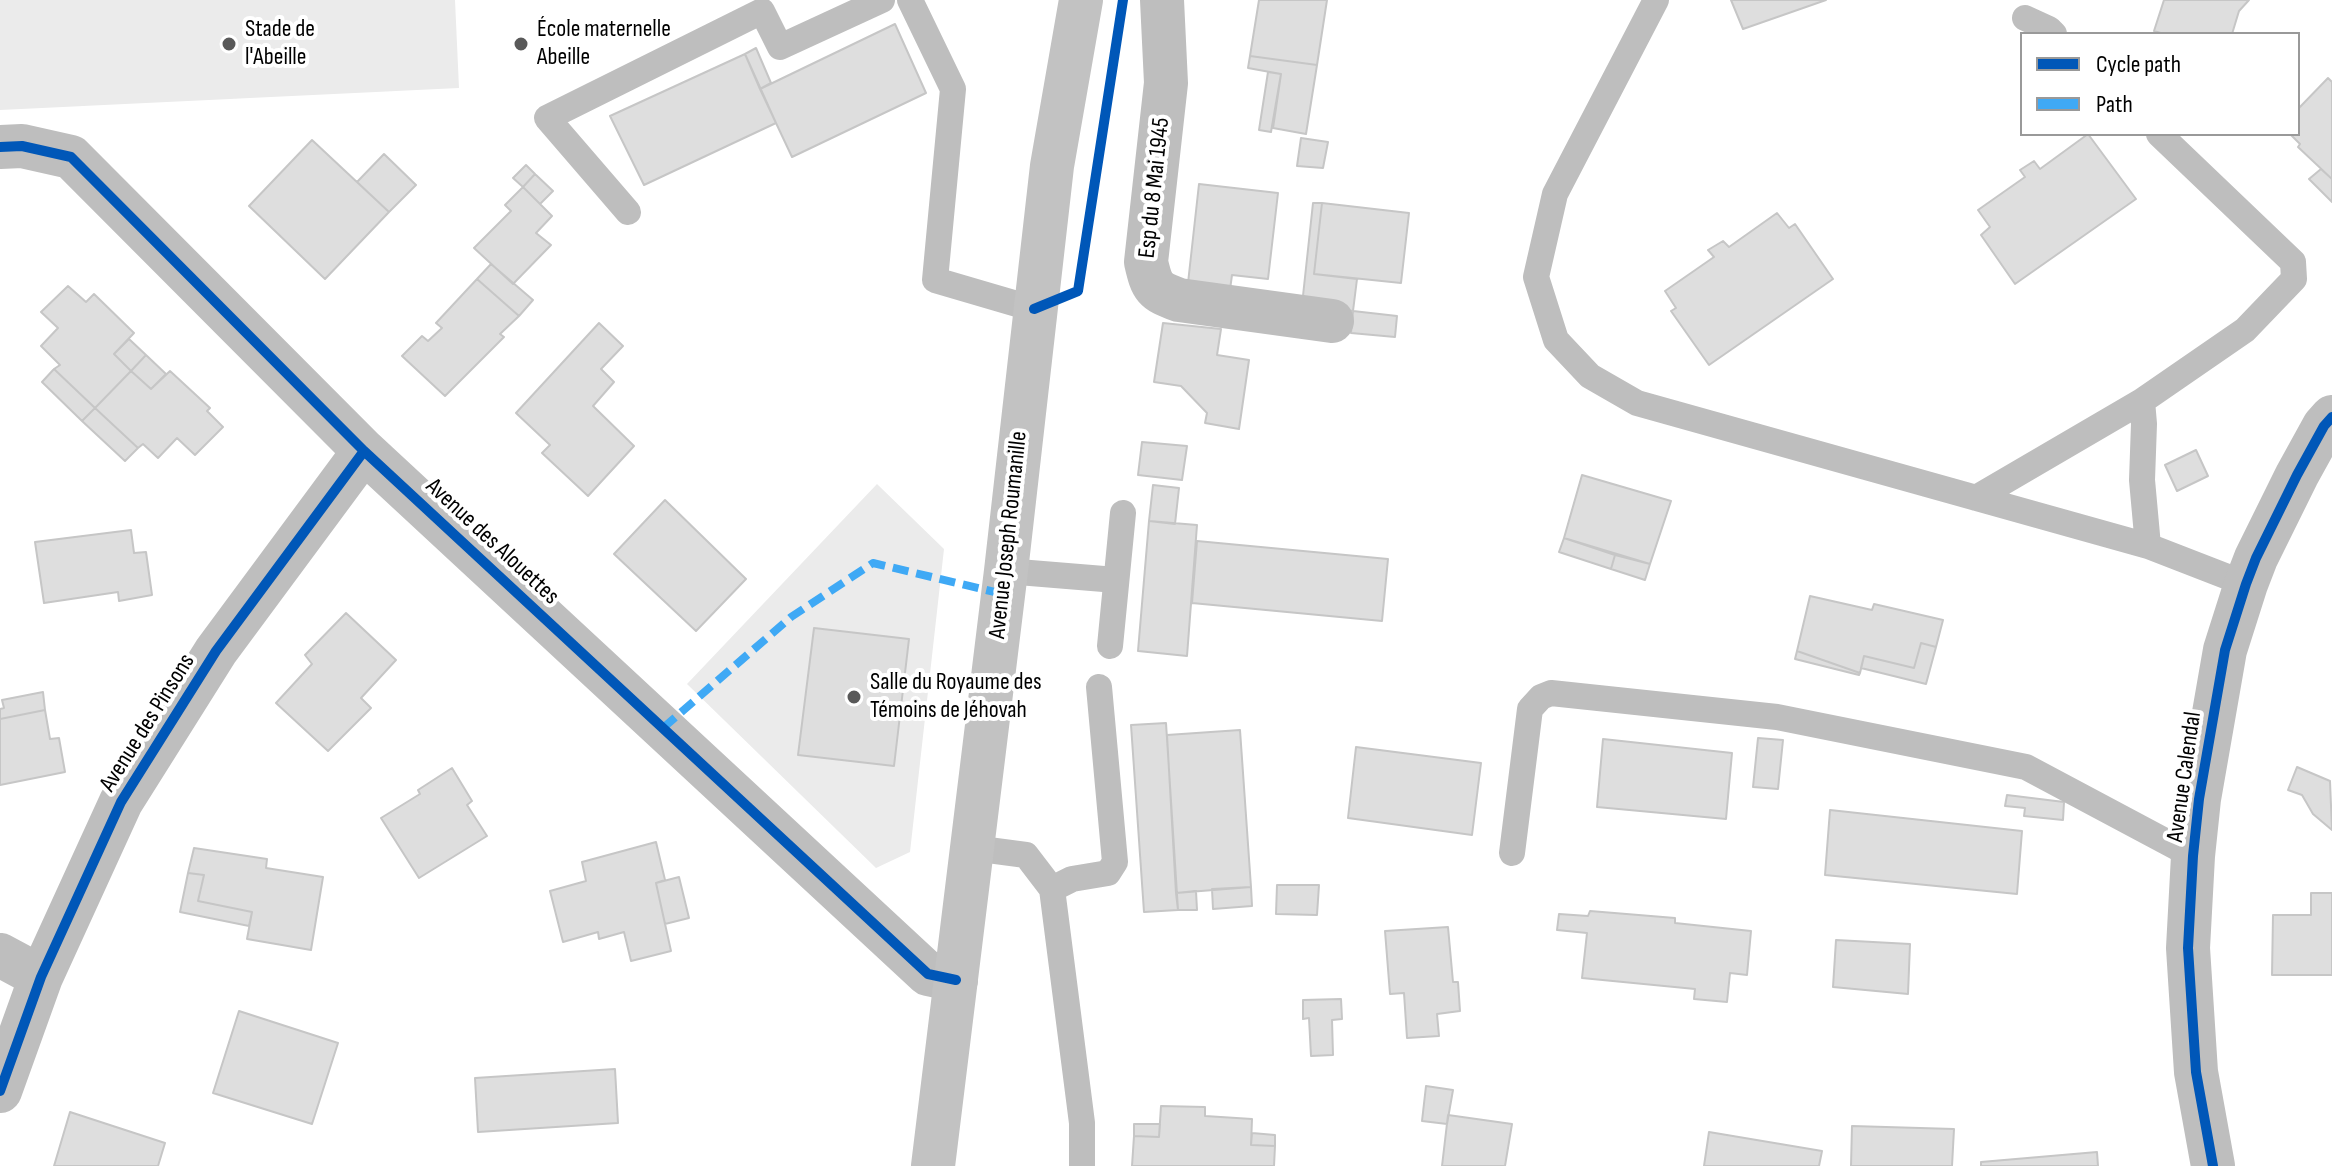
<!DOCTYPE html>
<meta charset="utf-8">
<style>
body{margin:0}
#map{position:relative;width:2332px;height:1166px;overflow:hidden;background:#fff;font-family:"Sofia Sans Condensed",sans-serif}
canvas{display:block}
.legend{position:absolute;left:2020px;top:32px;width:280px;height:104px;box-sizing:border-box;background:#fff;border:2px solid #999;margin:0;padding:10px 14px;list-style:none;font-size:24px;color:#000}
.legend li{display:flex;align-items:center;gap:16px;height:40px}
.legend b{width:40px;border:2px solid #999}
</style>
<div id="map">
<canvas width="2332" height="1166"></canvas>
<ul class="legend">
<li><b style="height:10px;background:#0057b8"></b>Cycle path</li>
<li><b style="height:10px;background:#3fa9f5"></b>Path</li>
</ul>
</div>
<script>
const g = document.querySelector('canvas').getContext('2d');
g.lineJoin = 'round';
function paint(path, color) { g.fillStyle = color; g.fill(path, 'evenodd'); }
function trace(path, color, width, dash) { g.strokeStyle = color; g.lineWidth = width; g.lineCap = dash ? 'butt' : 'round'; g.setLineDash(dash || []); g.stroke(path); }
function drawText(font, color, halo, rows, align = 'center') {
  g.font = font + ' "Sofia Sans Condensed",sans-serif'; g.lineWidth = 8; g.setLineDash([]); g.textBaseline = 'middle'; g.strokeStyle = halo; g.fillStyle = color; for (const [text, x, y, turn = 0] of rows) {
    g.save(); g.translate(x, y); g.rotate((+turn || 0) * Math.PI / 180); g.textAlign = isNaN(turn) ? turn : align; if (halo) g.strokeText(text, 0, 0); g.fillText(text, 0, 0); g.restore();
  }
}
paint(new Path2D(`
 M0,0H455L459,88L0,110Z
 M877,484L944,549L910,852L876,868L687,684Z`), '#ebebeb');
const building = new Path2D(`
 M1259,0H1327L1317,65L1250,56Z
 M1731,0H1826L1743,29Z
 M2164,0H2249L2239,11L2232,34H2164L2154,31Z
 M895,24L926,93L792,157L760,89Z
 M756,48L771,83L760,89L745,54Z
 M745,54L776,123L644,185L610,116Z
 M1250,56L1317,65L1306,134L1273,128L1281,74L1248,68Z
 M1268,72L1281,74L1271,132L1259,130Z
 M2328,78L2332,82V179L2298,147L2300,144L2290,134H2298V109Z
 M2088,134L2136,199L2015,284L1981,235L1990,227L1978,210L2025,177L2020,170L2034,161L2040,169Z
 M1301,138L1328,142L1323,168L1297,166Z
 M312,140L389,212L325,279L249,206Z
 M384,154L416,185L389,212L357,182Z
 M526,165L535,174L523,187L513,178Z
 M2321,169L2332,179V202L2309,179Z
 M535,174L553,191L540,204L523,187Z
 M1199,184L1278,193L1268,279L1232,275L1229,297L1187,292Z
 M523,187L552,216L536,233L551,245L513,284L474,248L511,211L505,205Z
 M1313,203H1322L1314,274L1357,279L1353,311L1302,305Z
 M1322,203L1409,213L1401,283L1314,274Z
 M1777,213L1789,228L1795,224L1833,279L1709,365L1671,311L1676,308L1665,291L1714,257L1708,250L1723,241L1729,247Z
 M491,264L533,300L519,316L477,279Z
 M477,279L519,316L500,334L504,337L445,396L402,356L422,336L428,341L442,328L436,323Z
 M68,286L86,302L94,294L134,333L114,354L131,371L95,408L54,369L60,365L41,346L58,328L41,312Z
 M1353,311L1397,316L1395,337L1351,333Z
 M599,323L623,346L601,369L614,382L593,406L634,446L588,496L542,453L550,445L516,413Z
 M1163,323L1221,329L1217,355L1249,360L1239,429L1205,423L1207,413L1181,386L1154,382Z
 M129,339L146,355L131,371L114,354Z
 M146,355L166,374L151,389L131,371Z
 M54,369L95,408L82,421L42,382Z
 M131,371L151,389L170,371L210,408L207,411L223,427L195,455L177,438L158,458L143,444L138,448L95,408Z
 M95,408L138,448L125,461L82,421Z
 M1142,442L1187,446L1182,480L1138,475Z
 M2196,450L2208,476L2177,491L2165,465Z
 M1582,475L1671,501L1650,564L1564,538Z
 M1153,485L1179,488L1175,524L1149,521Z
 M665,500L746,579L696,631L614,554Z
 M1149,521L1197,525L1187,656L1138,651Z
 M131,530L134,553L146,552L152,595L119,601L118,592L44,603L35,542Z
 M1564,538L1615,555L1611,569L1559,552Z
 M1197,541L1388,559L1382,621L1192,603Z
 M1615,555L1650,564L1645,580L1611,569Z
 M1810,596L1872,610L1874,604L1943,620L1936,647L1921,643L1914,668L1864,656L1860,673L1797,651Z
 M346,613L396,660L361,698L371,708L328,751L276,703L312,664L305,655Z
 M814,628L909,639L894,766L798,755Z
 M1921,643L1936,647L1926,684L1861,668L1864,656L1914,668Z
 M1797,651L1860,673L1859,675L1795,659Z
 M43,692L45,710L0,719V709L4,708L2,700Z
 M45,710L50,739L59,738L65,772L0,785V719Z
 M1166,723L1178,910L1144,912L1131,725Z
 M1240,730L1251,887L1176,893L1167,735Z
 M1758,738L1783,740L1778,789L1753,787Z
 M1603,739L1732,753L1726,819L1597,807Z
 M1356,747L1481,763L1472,835L1348,818Z
 M2297,767L2330,781L2332,830L2313,814L2302,795L2288,790Z
 M452,768L472,801L467,805L487,836L419,878L381,818L420,794L418,790Z
 M2007,795L2064,802L2063,820L2024,816L2025,808L2005,806Z
 M1830,810L2022,831L2017,894L1825,875Z
 M656,842L665,880L656,883L671,951L631,961L624,932L599,939L598,932L563,942L550,891L586,881L582,862Z
 M194,848L267,859L266,868L323,877L311,950L247,939L252,912L198,901L204,875L188,873Z
 M188,873L204,875L198,901L252,912L249,926L180,912Z
 M679,877L689,918L665,924L656,883Z
 M1277,885H1319L1317,915L1276,914Z
 M1251,887L1252,906L1213,909L1212,889Z
 M1196,891L1197,910H1178L1176,893Z
 M2311,893H2332V975H2272L2273,915H2311Z
 M1590,911L1675,918V923L1751,931L1747,975L1730,973L1727,1002L1694,999L1695,989L1582,978L1587,933L1557,930L1559,914L1588,916Z
 M1448,927L1453,982H1458L1460,1011L1437,1014L1439,1036L1407,1038L1404,993L1390,994L1385,931Z
 M1836,940L1910,944L1908,994L1833,987Z
 M1341,999L1342,1019L1332,1020L1333,1055L1311,1056L1309,1018L1303,1019V1000Z
 M239,1011L338,1043L312,1124L213,1093Z
 M615,1069L618,1123L478,1132L475,1078Z
 M1426,1086L1453,1090L1447,1124L1422,1121Z
 M1161,1106L1205,1107V1116L1252,1119L1251,1145L1275,1146L1274,1166H1132L1134,1136L1159,1137Z
 M70,1112L165,1143L158,1166H54Z
 M1448,1115L1512,1124L1505,1166H1442Z
 M1134,1124H1160L1159,1137L1134,1136Z
 M1852,1126L1954,1129L1952,1166H1851Z
 M1709,1132L1822,1151L1819,1166H1704Z
 M1252,1133L1275,1135V1146L1251,1145Z
 M2097,1152L2098,1166H1981V1162Z`);
paint(building, '#dedede');
trace(building, '#c6c6c6', 2);
trace(new Path2D(`
 M910,0L953,89L935,280L1034,309
 M1656,0L1555,194L1536,277L1556,340L1590,376L1637,403L2148,546L2246,584
 M2025,18L2049,29L2054,34
 M628,212L547,118L762,11L780,47L882,0
 M1976,498L2142,401
 M2148,546L2142,480L2144,424L2142,401L2245,330L2294,279L2293,262L2159,134
 M1006,571L1116,580
 M1110,646L1123,513
 M973,848L1026,855L1052,889L1082,1123V1166
 M1512,853L1530,709L1541,697L1551,693L1777,717L2026,767L2193,856
 M1052,889L1072,879L1108,873L1115,862L1099,687`), '#bebebe', 26);
trace(new Path2D(`
 M1162,0L1166,83L1146,262C1152,288 1154,291 1179,300L1332,321
 M0,147L22,146L71,157L364,451L928,974L956,980
 M0,955L41,977
 M0,1091L41,977L121,802L216,651L364,451
 M2213,1166L2196,1072L2188,948L2193,856L2199,799L2225,650L2246,584L2256,558L2297,475L2324,426L2332,417`), '#bebebe', 44);
trace(new Path2D(`
 M933,1166L1006,571L1052,166L1081,0`), '#c2c2c2', 44);
trace(new Path2D(`
 M663,728L791,617L873,563L1003,594`), '#3fa9f5', 8, [16, 8]);
trace(new Path2D(`
 M0,147L22,146L71,157L364,451L928,974L956,980
 M1034,309L1078,291L1123,0
 M0,1091L41,977L121,802L216,651L364,451
 M2213,1166L2196,1072L2188,948L2193,856L2199,799L2225,650L2246,584L2256,558L2297,475L2324,426L2332,417`), '#0057b8', 10);
for (const [x, y, r, color] of [
 [229,44,8,"#595959"],
 [521,44,8,"#595959"],
 [854,697,8,"#595959"]
]) { const dot = new Path2D(); dot.arc(x, y, r, 0, 2 * Math.PI); g.fillStyle = color; g.fill(dot); trace(dot, '#fff', 3); }
drawText('24px', '#000', '#fff', [
 ["Stade de",245,30],
 ["l'Abeille",245,58],
 ["École maternelle",537,30],
 ["Abeille",537,58],
 ["Salle du Royaume des",870,683],
 ["Témoins de Jéhovah",870,711]
], 'left');
drawText('24px', '#000', '#fff', [
 ["Esp du 8 Mai 1945",1155,188,-84],
 ["Avenue Joseph Roumanille",1009,535,-84],
 ["Avenue des Alouettes",492,542,43],
 ["Avenue des Pinsons",148,723,-58],
 ["Avenue Calendal",2185,777,-82]
]);
</script>
